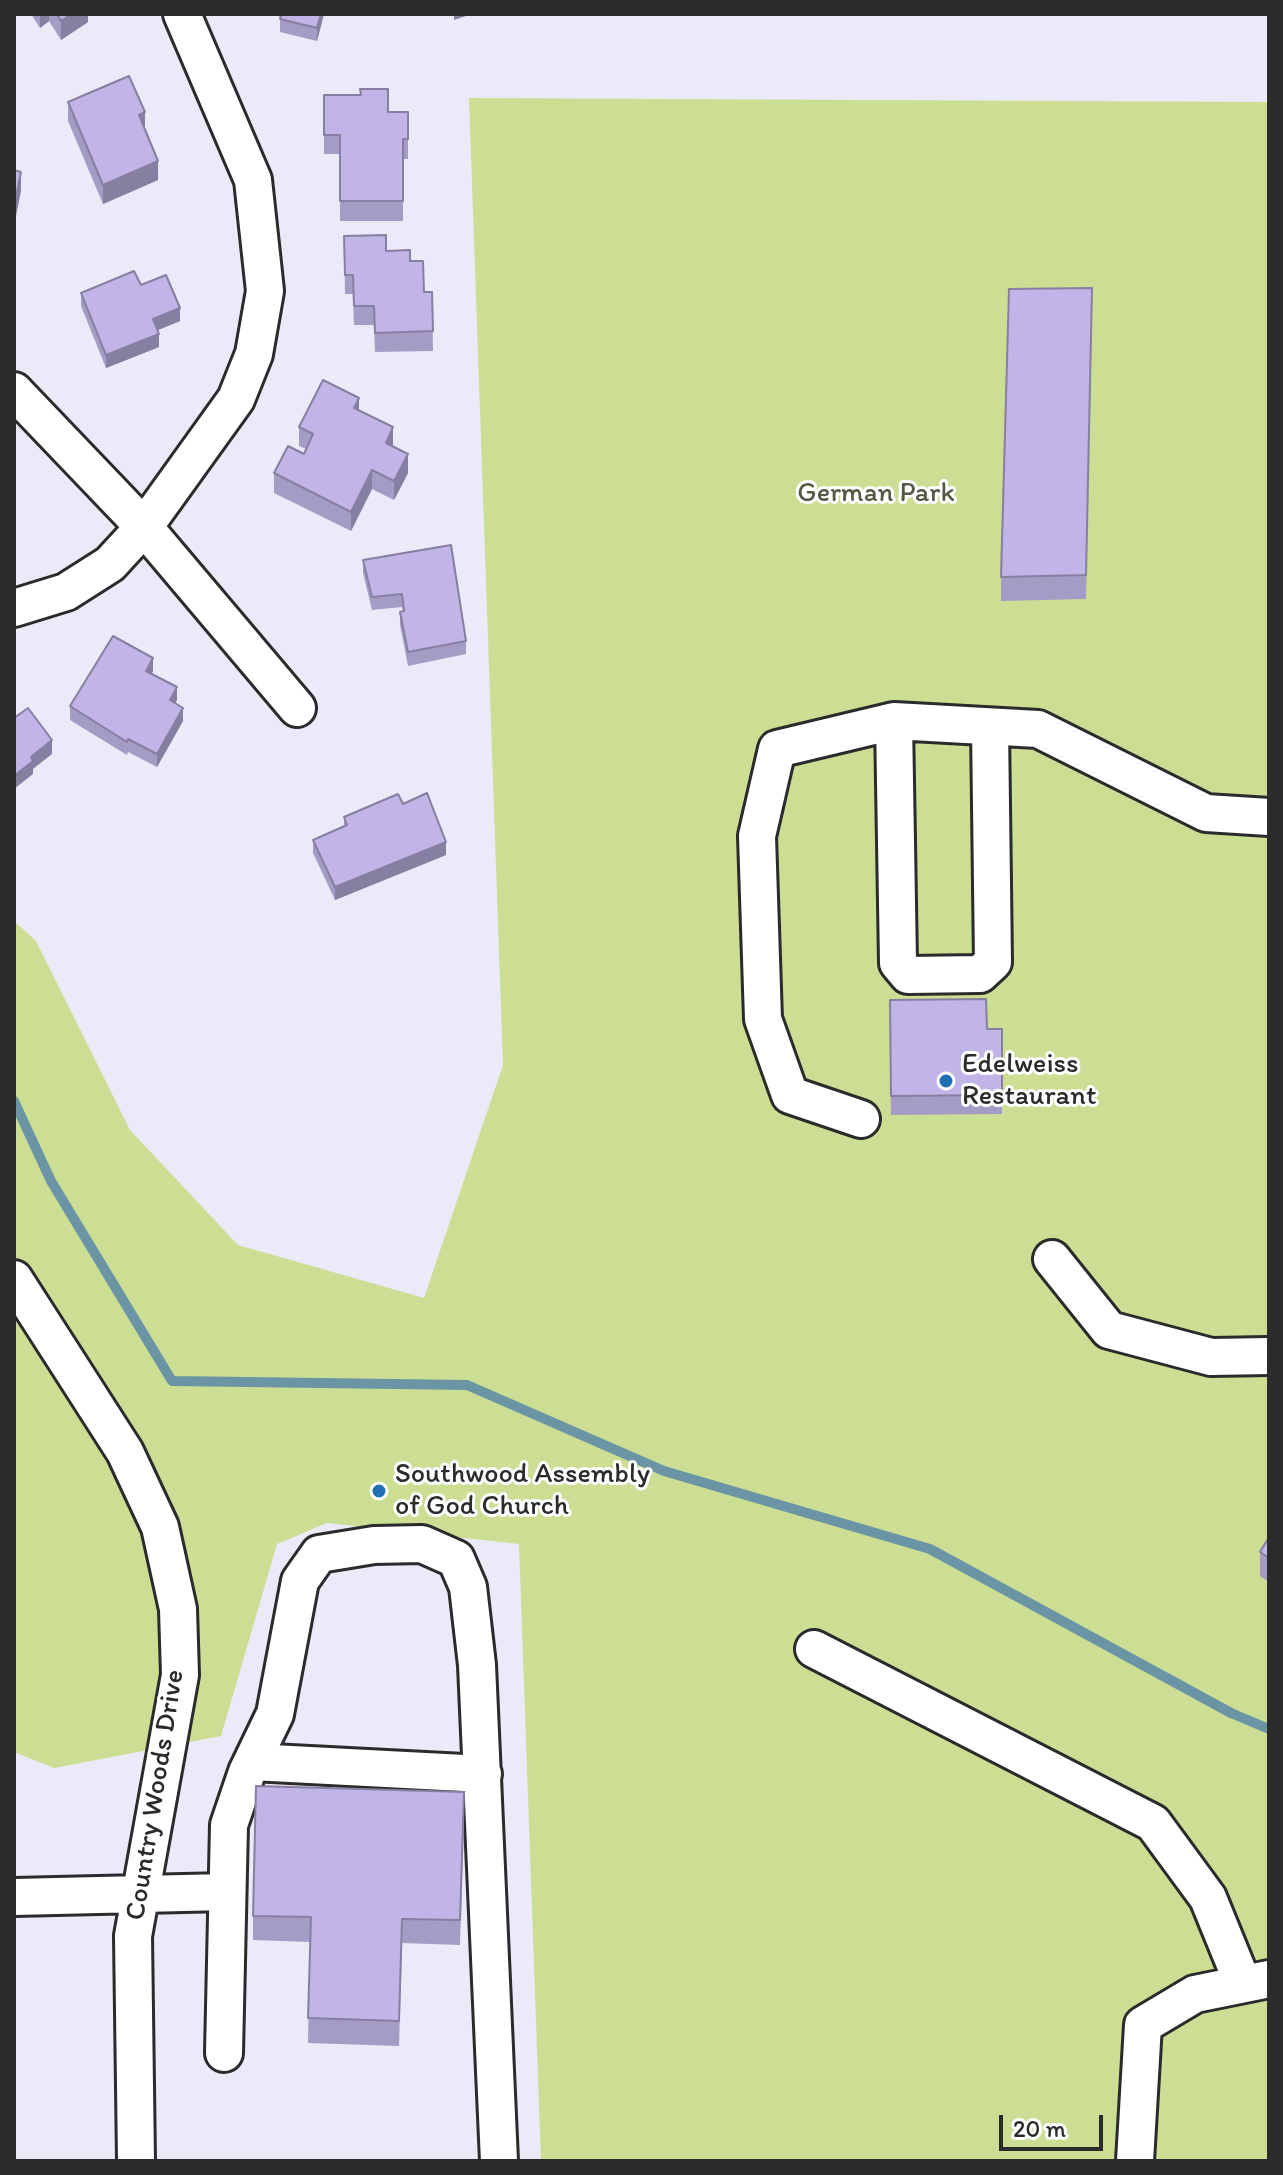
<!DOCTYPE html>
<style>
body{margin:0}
#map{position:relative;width:1283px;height:2175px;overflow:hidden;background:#ece9f8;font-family:Itim,sans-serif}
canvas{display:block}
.frame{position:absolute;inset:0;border:16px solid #2b2b2b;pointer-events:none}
.scale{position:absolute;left:999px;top:2115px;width:104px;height:36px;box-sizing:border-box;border:4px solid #2b2b2b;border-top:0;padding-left:10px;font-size:24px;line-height:28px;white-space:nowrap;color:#2b2b2b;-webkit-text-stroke:6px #fff;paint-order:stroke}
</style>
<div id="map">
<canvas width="1283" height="2175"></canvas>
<div class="frame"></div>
<div class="scale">20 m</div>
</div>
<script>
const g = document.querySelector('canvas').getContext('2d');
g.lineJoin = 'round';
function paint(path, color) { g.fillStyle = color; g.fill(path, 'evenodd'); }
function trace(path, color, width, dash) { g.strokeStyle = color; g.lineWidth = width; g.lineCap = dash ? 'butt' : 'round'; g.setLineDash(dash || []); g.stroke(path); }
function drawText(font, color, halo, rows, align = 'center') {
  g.font = font + ' Itim,sans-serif'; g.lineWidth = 6; g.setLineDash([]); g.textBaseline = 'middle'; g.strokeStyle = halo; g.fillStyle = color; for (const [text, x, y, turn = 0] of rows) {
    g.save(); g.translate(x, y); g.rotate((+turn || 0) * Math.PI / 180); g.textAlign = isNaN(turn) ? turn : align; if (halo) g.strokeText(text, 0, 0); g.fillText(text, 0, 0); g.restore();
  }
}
paint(new Path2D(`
 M469,98L1269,102V2161H541L519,1544L327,1523L277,1544L221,1736L54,1768L14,1752V921L36,941L130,1130L238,1245L424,1298L503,1065Z`), '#cbde93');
trace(new Path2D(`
 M14,1101L51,1181L172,1381L467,1385L664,1471L930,1549L1231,1713L1269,1729`), '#6b95a5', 10);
const minor = new Path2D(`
 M14,391L144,527L297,708
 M14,608L66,592L110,564L144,527L236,399L254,354L265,291L253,180L182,14
 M894,721L898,963L908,975L980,974L993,962L990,727
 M861,1119L790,1095L763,1019L757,836L777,749L894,721L1038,729L1206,813L1269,817
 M1052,1259L1109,1330L1211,1357L1269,1356
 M14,1279L125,1452L160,1527L178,1609L180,1675L133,1936L136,2161
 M814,1649L1153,1823L1208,1898L1243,1984
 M252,1762L483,1774
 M14,1897L226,1892
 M224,2053L229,1825L247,1772L275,1714L300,1581L319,1554L374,1545L422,1544L456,1559L468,1587L477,1665L499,2161
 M1135,2161L1143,2025L1195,1994L1269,1979`);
trace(minor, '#2b2b2b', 42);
trace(minor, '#fff', 36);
paint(new Path2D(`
 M31,14H88V22L61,40L49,21L40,28Z
 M324,14L317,41L280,32V19Z
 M324,95L388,112H408V159H403V221H340V154H324Z
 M68,102L145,128L158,180L103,204L68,121Z
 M344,236L386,251L410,261L424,292H432L433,351L375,352L374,325H354L353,294H345Z
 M141,285L180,321L158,330L159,347L106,368L81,306V293Z
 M1092,313L1086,599L1001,601V577Z
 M359,411L393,447L408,473L394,500L372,489L351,531L274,493V473L304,454L306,449L299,446V427Z
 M363,560L466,641V654L408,666L400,625V612L403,611L402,607L372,610L363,573Z
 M153,671L152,673L177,700L175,703L183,721L157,767L128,752L127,755L70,720V706Z
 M403,804L446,855L335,900L313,853V840L344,827V817Z
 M890,1000L987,1029H1002V1114L891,1115Z
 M1260,1552L1269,1558V1582L1260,1576Z
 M464,1816L460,1945L402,1943L399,2046L308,2043L310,1942L253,1940V1916Z`), '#a59cc6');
paint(new Path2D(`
 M40,14H49V21L40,28Z
 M71,14H88V22L61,40V21Z
 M321,14H324L317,41V28Z
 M454,14H472L454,20Z
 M145,112V131L139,115Z
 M158,161V180L103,204V185Z
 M21,172V191L14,226V207Z
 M180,308V321L153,332V319Z
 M159,334V347L106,368V355Z
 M359,398V417L354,408Z
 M393,427V447L386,443Z
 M408,454V473L394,500V481Z
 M372,470V489L351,531V512Z
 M153,658V671L146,684V671Z
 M177,687V700L170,713V700Z
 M183,708V721L157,767V754Z
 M52,740V754L33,769V774L14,789V776L31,757Z
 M446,842V855L335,900V887Z`), '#867fa1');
const building = new Path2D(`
 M57,14H71L61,21Z
 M281,14H321L317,28L280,19Z
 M129,76L145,112L139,115L158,161L103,185L68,102Z
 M360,89H388V112H408V139H403V201H340V135H324V95H361Z
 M14,170L21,172L14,207Z
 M386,235V251L410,250V261H423L424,292H432L433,331L375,333L374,306H354L353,275H345L344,236Z
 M134,271L141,285L166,275L180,308L153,319L159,334L106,355L81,293Z
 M1092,288L1086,575L1001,577L1009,289Z
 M323,380L359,398L354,408L393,427L386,443L408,454L394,481L372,470L351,512L274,473L288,446L304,454L313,434L299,427Z
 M451,545L466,641L408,652L400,612L404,611L402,594L372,597L363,560Z
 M113,636L153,658L146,671L177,687L170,700L183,708L157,754L128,739L127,742L70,706Z
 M28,708L52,740L31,757L33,761L14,776V718Z
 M427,793L446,842L335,887L313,840L347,825L344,817L398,794L403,804Z
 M986,999L987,1029H1002V1095L891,1096L890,1000Z
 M1269,1537V1558L1260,1552Z
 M256,1786L464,1792L460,1920L402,1919L399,2021L308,2018L311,1917L253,1916Z`);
paint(building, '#c0b5e6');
trace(building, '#867fa1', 2);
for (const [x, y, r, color] of [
 [946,1081,8,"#1f6fb2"],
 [379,1491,8,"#1f6fb2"]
]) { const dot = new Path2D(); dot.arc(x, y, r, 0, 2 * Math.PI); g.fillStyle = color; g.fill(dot); trace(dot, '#fff', 3); }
drawText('28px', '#535845', '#fff', [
 ["German Park",876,494]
]);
drawText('28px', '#2b2b2b', '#fff', [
 ["Edelweiss",962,1065],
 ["Restaurant",962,1097],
 ["Southwood Assembly",395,1475],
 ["of God Church",395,1507]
], 'left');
drawText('28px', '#2b2b2b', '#fff', [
 ["Country Woods Drive",156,1795,-81]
]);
</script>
